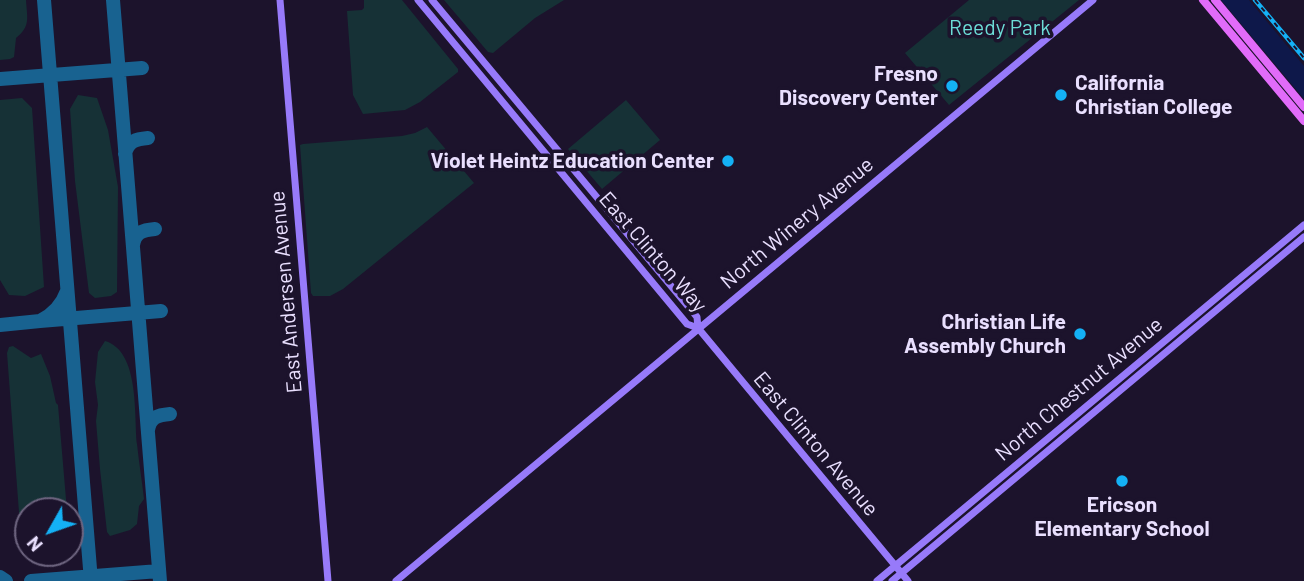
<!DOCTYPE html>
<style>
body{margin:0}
#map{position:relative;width:1304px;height:581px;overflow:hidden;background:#1c132c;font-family:Barlow,sans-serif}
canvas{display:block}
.north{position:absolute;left:14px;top:497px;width:70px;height:70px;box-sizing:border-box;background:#1c132c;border:2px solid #6e6580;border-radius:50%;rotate:230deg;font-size:19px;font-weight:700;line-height:28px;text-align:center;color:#e9dffe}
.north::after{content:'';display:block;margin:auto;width:24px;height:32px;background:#14b1f5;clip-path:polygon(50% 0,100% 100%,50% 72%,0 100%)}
</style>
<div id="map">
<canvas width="1304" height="581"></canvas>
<div class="north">N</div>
</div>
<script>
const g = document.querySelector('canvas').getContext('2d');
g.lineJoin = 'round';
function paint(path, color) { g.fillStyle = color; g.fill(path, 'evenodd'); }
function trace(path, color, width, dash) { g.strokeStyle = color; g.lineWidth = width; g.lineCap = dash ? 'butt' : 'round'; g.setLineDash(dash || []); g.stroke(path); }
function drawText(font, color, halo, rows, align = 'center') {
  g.font = font + ' Barlow,sans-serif'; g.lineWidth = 7; g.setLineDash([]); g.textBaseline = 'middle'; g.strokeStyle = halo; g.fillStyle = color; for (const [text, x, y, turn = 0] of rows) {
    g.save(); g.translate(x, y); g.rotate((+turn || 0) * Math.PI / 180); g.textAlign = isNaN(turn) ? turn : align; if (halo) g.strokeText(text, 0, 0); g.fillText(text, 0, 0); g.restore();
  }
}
paint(new Path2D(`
 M0,0H26C27,18 31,26 16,38L14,57L10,59L0,60Z
 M364,0H402L458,69V72L420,102L405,110L363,114L353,95L347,11L362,10L364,8Z
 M444,0H564L535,18L493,53L488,52Z
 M969,0H1079L949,105L905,53Z
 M78,95L97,98L108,130L118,187L117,292L111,296L95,298L89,293L75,181L70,109Z
 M22,98L32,108L44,287L25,296L9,295L0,280V100Z
 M626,100L660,140L602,189L568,149Z
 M427,127L474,183L343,289L330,296H313L311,293L300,145L303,144L402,136L415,133Z
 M105,341C140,351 134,416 137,444C139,463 142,481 144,499L139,506L137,524L130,530L110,536L107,532L100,469L96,421L98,405L95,382L98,352Z
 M13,346L31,358L41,354L50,376L56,403L58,405L67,511H28V553H56C37,559 27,566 21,539L7,353L9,347Z`), '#163136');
paint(new Path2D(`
 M1221,0H1249L1304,66V99Z`), '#0e184a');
trace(new Path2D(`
 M44,0L91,581
 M113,0L160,581
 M0,79L142,68
 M125,154C128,141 136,139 148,138
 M133,245C135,232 143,230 155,229
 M40,321L161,311
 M0,325L40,321C54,314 62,305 67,291
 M148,430C150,417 158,415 170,414
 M0,577L6,581
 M31,581L159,571`), '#186290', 14);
trace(new Path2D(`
 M280,0L328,581
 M418,0L687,324L698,328L908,581
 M432,0L697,317L698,328
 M396,581L1093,0
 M877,581L1304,225
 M892,581L1304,237`), '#977afa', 7);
trace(new Path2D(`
 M1203,0L1304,121
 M1215,0L1304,107`), '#e16bf9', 8);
const rail = new Path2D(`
 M1255,0L1304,58`);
trace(rail, '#14b1f5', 4.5);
trace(rail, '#1c132c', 2, [5]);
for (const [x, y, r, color] of [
 [952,86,7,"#14b1f5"],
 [1061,95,7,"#14b1f5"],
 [728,161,7,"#14b1f5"],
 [1080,334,7,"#14b1f5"],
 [1122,481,7,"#14b1f5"]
]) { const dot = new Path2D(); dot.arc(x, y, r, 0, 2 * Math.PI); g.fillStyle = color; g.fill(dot); trace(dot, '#1c132c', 2.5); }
drawText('21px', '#6cddd7', '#1c132c', [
 ["Reedy Park",1000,28]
]);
drawText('bold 21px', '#e9dffe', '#1c132c', [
 ["Fresno",938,74],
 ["Discovery Center",938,98],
 ["California",1075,83,"left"],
 ["Christian College",1075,107,"left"],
 ["Violet Heintz Education Center",714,161],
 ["Christian Life",1066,322],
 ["Assembly Church",1066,346],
 ["Ericson",1122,505,"center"],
 ["Elementary School",1122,529,"center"]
], 'right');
drawText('21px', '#e9dffe', '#1c132c', [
 ["North Winery Avenue",797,223,-40],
 ["East Clinton Way",653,252,49],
 ["East Andersen Avenue",286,292,-95],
 ["North Chestnut Avenue",1079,389,-40],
 ["East Clinton Avenue",816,444,50]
]);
</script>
